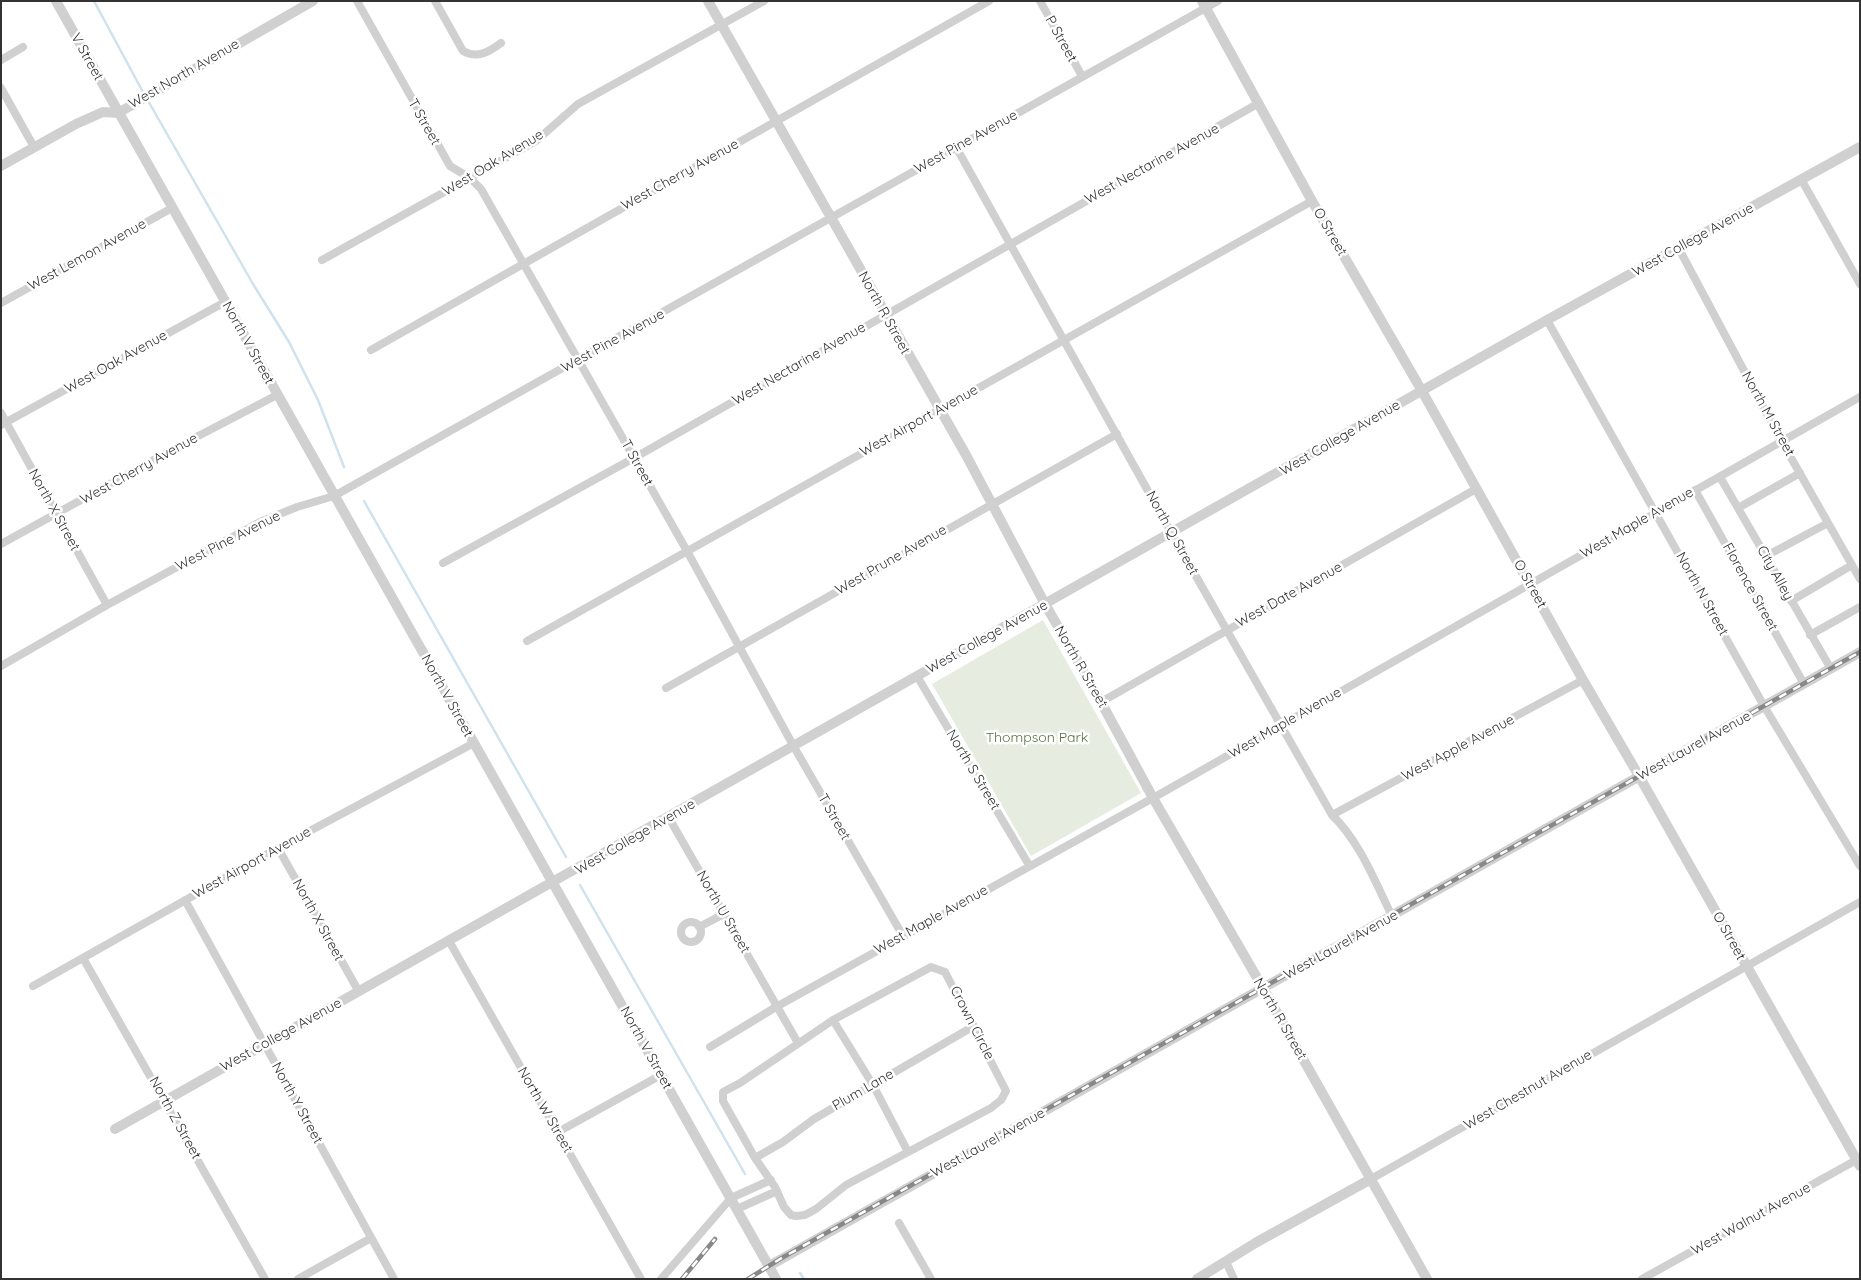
<!DOCTYPE html>
<style>
body{margin:0}
#map{position:relative;width:1861px;height:1280px;overflow:hidden;background:#fff;font-family:Quicksand,sans-serif}
canvas{display:block}
.frame{position:absolute;inset:0;border:2px solid #333;pointer-events:none}
</style>
<div id="map">
<canvas width="1861" height="1280"></canvas>
<div class="frame"></div>
</div>
<script>
const g = document.querySelector('canvas').getContext('2d');
g.lineJoin = 'round';
function paint(path, color) { g.fillStyle = color; g.fill(path, 'evenodd'); }
function trace(path, color, width, dash) { g.strokeStyle = color; g.lineWidth = width; g.lineCap = dash ? 'butt' : 'round'; g.setLineDash(dash || []); g.stroke(path); }
function drawText(font, color, halo, rows, align = 'center') {
  g.font = font + ' Quicksand,sans-serif'; g.lineWidth = 5; g.setLineDash([]); g.textBaseline = 'middle'; g.strokeStyle = halo; g.fillStyle = color; for (const [text, x, y, turn = 0] of rows) {
    g.save(); g.translate(x, y); g.rotate((+turn || 0) * Math.PI / 180); g.textAlign = isNaN(turn) ? turn : align; if (halo) g.strokeText(text, 0, 0); g.fillText(text, 0, 0); g.restore();
  }
}
paint(new Path2D(`
 M1043,620L1141,793L1031,856L932,684Z`), '#e6ecdf');
trace(new Path2D(`
 M94,1L144,94
 M147,99L253,284L289,342L318,400L344,467
 M364,501L566,857
 M580,885L745,1174
 M800,1273L804,1279`), '#cfe2ee', 2.5);
trace(new Path2D(`
 M357,1L450,166L470,178L481,189L687,551L794,747L903,936
 M435,1L463,51C477,59 489,52 501,43
 M1040,1L1082,76
 M1,60L23,47
 M1,88L34,147
 M956,147L1172,534L1332,815C1360,842 1375,882 1392,916
 M1801,179L1860,284
 M1678,247L1782,442L1860,579
 M322,260L536,141L578,104L764,1
 M1,303L172,208
 M1547,320L1764,706L1860,866
 M371,350L989,1
 M1,413L107,605
 M1,425L225,302
 M1720,477L1831,669
 M1695,490L1804,684
 M1738,508L1800,473
 M1,544L179,446L277,395
 M1766,556L1828,523
 M443,563L634,458L1259,103
 M1791,601L1852,565
 M1810,635L1860,607
 M527,641L1312,201
 M1,666L107,605L260,522L297,507L334,496L1218,1
 M917,676L1029,865
 M666,688L1117,434
 M1101,702L1476,489
 M1332,815L1583,680
 M669,818L798,1043
 M278,848L359,992
 M185,900L394,1279
 M681 932a10 10 0 1 1 20 0a10 10 0 1 1-20 0Z
 M699,927L724,914
 M449,941L641,1279
 M83,958L265,1279
 M931,967L945,972L1006,1091L1001,1100L991,1108L846,1185L816,1209L805,1215L796,1216L791,1215L784,1207L775,1187L755,1158L723,1101V1092L740,1083L833,1020Z
 M33,986L278,848L474,743
 M833,1020L873,1085L908,1152
 M710,1047L776,1007L1153,798L1860,397
 M558,1132L661,1075
 M755,1158L783,1142L814,1119L974,1026
 M1371,1179L1860,902
 M737,1209L777,1191
 M899,1223L931,1279
 M1226,1262L1234,1279
 M298,1279L371,1238
 M661,1279L731,1198L771,1180
 M1642,1279L1860,1158`), '#d0d0d0', 8);
trace(new Path2D(`
 M56,1L776,1279
 M708,1L966,455L1045,604L1101,702L1153,798L1263,988L1427,1279
 M1202,1L1312,201L1422,391L1583,680L1639,776L1860,1166
 M1,166L76,124L103,112L118,113L313,1
 M115,1129L1547,320L1860,147
 M769,1266L1860,652
 M1197,1279L1257,1242L1371,1179`), '#d0d0d0', 10);
const rail = new Path2D(`
 M682,1279L715,1239
 M748,1279L780,1259L1860,652`);
trace(rail, '#888', 4.5);
trace(rail, '#fff', 2.5, [8]);
drawText('14px', '#333', '#fff', [
 ["P Street",1061,39,61],
 ["V Street",87,57,61],
 ["West North Avenue",184,74,-30],
 ["T Street",424,122,60],
 ["West Pine Avenue",966,142,-29],
 ["West Oak Avenue",493,163,-31],
 ["West Nectarine Avenue",1152,164,-29],
 ["West Cherry Avenue",680,175,-29],
 ["O Street",1330,232,60],
 ["West College Avenue",1693,240,-29],
 ["West Lemon Avenue",87,255,-29],
 ["North R Street",884,313,61],
 ["West Pine Avenue",613,341,-29],
 ["North V Street",248,343,61],
 ["West Oak Avenue",116,362,-29],
 ["West Nectarine Avenue",799,364,-30],
 ["North M Street",1768,414,61],
 ["West Airport Avenue",919,421,-29],
 ["West College Avenue",1340,438,-30],
 ["T Street",637,463,61],
 ["West Cherry Avenue",139,469,-29],
 ["North X Street",54,510,61],
 ["West Maple Avenue",1637,523,-30],
 ["North Q Street",1172,533,61],
 ["West Pine Avenue",228,541,-27],
 ["West Prune Avenue",891,560,-30],
 ["City Alley",1775,573,61],
 ["O Street",1530,584,61],
 ["Florence Street",1750,587,61],
 ["North N Street",1702,594,61],
 ["West Date Avenue",1289,595,-29],
 ["West College Avenue",987,637,-29],
 ["North R Street",1081,667,60],
 ["North V Street",447,696,61],
 ["West Maple Avenue",1285,723,-30],
 ["West Laurel Avenue",1694,746,-29],
 ["West Apple Avenue",1458,748,-28],
 ["North S Street",973,770,59],
 ["T Street",834,817,60],
 ["West College Avenue",635,837,-30],
 ["West Airport Avenue",252,863,-29],
 ["North U Street",723,912,60],
 ["North X Street",318,920,61],
 ["West Maple Avenue",931,920,-29],
 ["O Street",1729,936,61],
 ["West Laurel Avenue",1341,945,-29],
 ["North R Street",1280,1019,60],
 ["Crown Circle",972,1023,63],
 ["West College Avenue",281,1035,-29],
 ["North V Street",646,1048,61],
 ["Plum Lane",863,1090,-30],
 ["West Chestnut Avenue",1528,1090,-30],
 ["North Y Street",297,1103,61],
 ["North W Street",545,1110,60],
 ["North Z Street",175,1118,61],
 ["West Laurel Avenue",988,1143,-29],
 ["West Walnut Avenue",1751,1219,-29]
]);
drawText('14px', '#56703f', '#fff', [
 ["Thompson Park",1037,738]
]);
</script>
